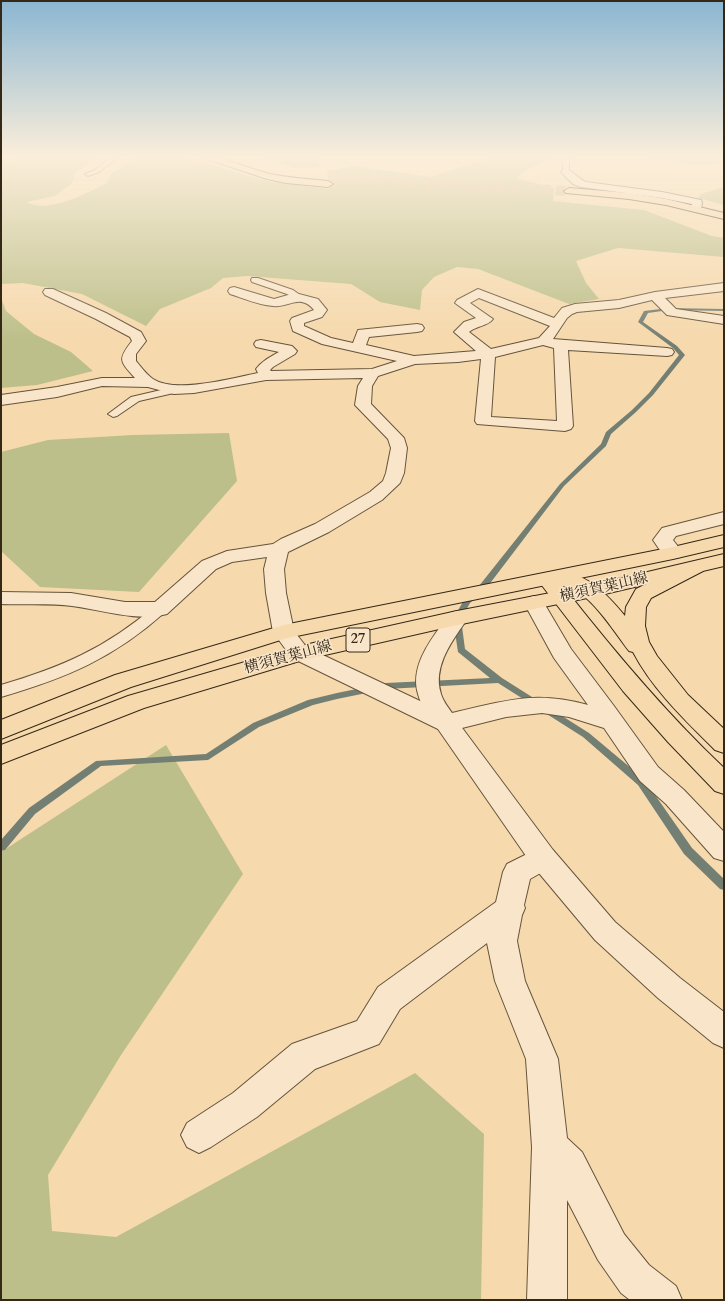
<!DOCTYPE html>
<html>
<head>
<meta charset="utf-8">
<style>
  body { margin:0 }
  #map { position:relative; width:725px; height:1301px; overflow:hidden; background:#f6d9ad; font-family:Cardo,serif }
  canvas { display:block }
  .frame { position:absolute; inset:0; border:2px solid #352817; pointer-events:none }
</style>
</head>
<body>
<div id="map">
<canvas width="725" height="1301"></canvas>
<div class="frame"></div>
</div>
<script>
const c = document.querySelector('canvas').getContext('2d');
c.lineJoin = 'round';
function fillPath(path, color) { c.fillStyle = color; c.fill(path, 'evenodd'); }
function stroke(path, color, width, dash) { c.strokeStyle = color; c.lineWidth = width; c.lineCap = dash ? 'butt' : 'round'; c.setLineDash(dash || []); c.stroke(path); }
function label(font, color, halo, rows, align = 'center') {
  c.font = font + ' Cardo,"Noto Serif JP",serif'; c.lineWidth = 3; c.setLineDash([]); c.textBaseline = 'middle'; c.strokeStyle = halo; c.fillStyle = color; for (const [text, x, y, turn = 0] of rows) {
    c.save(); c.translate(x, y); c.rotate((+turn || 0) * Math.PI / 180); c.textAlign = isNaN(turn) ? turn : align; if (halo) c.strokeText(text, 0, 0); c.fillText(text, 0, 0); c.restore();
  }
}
fillPath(new Path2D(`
  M 1,157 L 5,162 L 23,157 L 97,157 L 76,172 L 71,184 L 55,196 L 27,202 C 48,214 87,193 107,183 L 111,174 L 136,157 L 183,157 L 271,182 L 329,189 L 327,171 L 354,166 L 431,177 L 492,157 L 555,157 L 528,169 L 516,178 L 554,188 L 553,201 L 644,210 L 712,236 L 724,238 L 724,257 L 618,248 L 576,261 L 586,283 L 599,299 L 569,304 L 478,269 L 457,267 L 434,277 L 422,290 L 420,310 L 380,302 L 351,284 L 247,276 L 223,278 L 211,288 L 160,309 L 146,326 L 82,294 L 23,283 L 1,284 Z
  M 264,157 L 315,157 L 318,158 L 321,167 L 295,168 Z
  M 647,157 L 724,157 L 724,163 L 695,165 Z
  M 720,188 L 724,188 L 724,205 L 698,198 L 701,194 Z
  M 1,298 L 6,311 L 34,334 L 71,352 L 93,371 L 37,385 L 1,388 Z
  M 229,433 L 237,481 L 139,592 L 40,587 L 1,551 L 1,452 L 48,440 L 133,435 Z
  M 166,745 L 243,874 L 121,1055 L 48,1175 L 52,1231 L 116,1237 L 415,1073 L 484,1134 L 481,1300 L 1,1300 L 1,852 Z`), '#bcbf8a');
fillPath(new Path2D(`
  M 669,308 L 724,309 L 724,311 L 669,310 L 648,313 L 643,322 L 677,346 L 685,355 L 653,395 L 636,412 L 611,434 L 606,446 L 564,486 L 485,590 L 470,603 L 461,619 L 465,649 L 502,678 L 589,733 L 644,779 L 692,848 L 724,879 L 724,890 L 720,889 L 684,854 L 638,785 L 583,737 L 498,683 L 386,689 L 337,699 L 313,705 L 259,727 L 208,760 L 101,766 L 35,814 L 5,850 L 1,851 L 1,840 L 29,808 L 96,761 L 206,754 L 253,723 L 308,700 L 337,693 L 386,683 L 490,678 L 458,652 L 453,619 L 464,600 L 479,586 L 560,484 L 601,444 L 606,432 L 632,410 L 649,393 L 679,355 L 673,348 L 638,322 L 644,311 Z`), '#747f73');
stroke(new Path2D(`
  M 331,178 L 569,191`), '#cfb68f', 10, [10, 5]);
const service = new Path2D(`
  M 111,157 L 118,157 L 99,172 L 88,176 L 85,174 L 95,170 Z
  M 566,157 L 572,157 L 569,161 L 569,172 L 566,174 L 563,172 L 563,161 Z
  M 252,278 L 258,278 L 293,290 L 300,295 L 298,299 L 292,299 L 291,296 L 287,294 L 252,282 L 251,280 Z
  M 174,387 L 179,390 L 178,392 L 139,401 L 117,416 L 113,417 L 108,414 L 131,397 Z
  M 160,604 L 165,606 L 167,609 L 165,612 C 114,658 66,678 1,697 L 1,685 C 62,667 106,648 155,606 Z`);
const minor = new Path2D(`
  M 566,169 C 574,171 578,179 586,182 L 662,192 L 701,200 L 702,202 L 701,209 L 696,212 L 691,209 L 692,204 L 662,198 L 581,187 L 573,184 L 561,172 L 563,170 Z
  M 724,283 L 724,291 L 665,298 L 676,309 L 724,316 L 724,324 L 667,315 L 652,300 L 619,308 L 577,312 L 572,314 L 567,318 L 553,339 L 667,348 L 672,349 L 674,352 L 672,355 L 667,356 L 568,350 L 573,426 L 571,429 L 565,431 L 477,424 L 475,421 L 481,359 L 458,362 L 415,364 L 378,376 L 372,386 L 371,404 L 404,438 L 407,448 L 404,473 L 400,483 L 382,500 L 329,532 L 288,552 L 284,569 L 286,593 L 294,631 L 311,653 L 308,658 L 300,660 L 292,658 L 273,632 L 266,593 L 264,569 L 267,557 L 232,562 L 216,569 L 167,614 C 136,622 103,610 72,606 C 49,603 24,605 1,604 L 1,592 L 71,593 L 125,602 L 155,602 L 202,561 L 227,551 L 273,544 L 281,539 L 315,524 L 370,492 L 383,481 L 386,473 L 391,448 L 388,439 L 355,405 L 358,386 L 363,378 L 266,380 L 194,393 L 174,394 L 148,387 L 102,386 L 57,397 L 1,405 L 1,395 L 57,387 L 102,378 L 135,378 C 120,361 117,360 132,341 L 130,337 L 96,319 L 45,295 L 43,292 L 45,289 L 53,289 L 106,313 L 141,332 L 146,341 L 136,354 L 136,361 C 141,367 147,375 153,379 C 176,394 232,378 258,373 L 256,369 C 262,361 270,357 279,352 L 256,347 L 254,344 L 256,341 L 261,340 L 292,346 L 297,351 L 295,354 L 273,367 L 270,370 L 271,371 L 372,369 L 397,361 L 322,344 L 293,331 L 290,321 L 292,318 L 314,310 C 300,293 289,308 273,306 C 258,305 243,298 230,294 L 228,291 L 230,288 L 234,287 L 274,299 L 295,293 L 318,299 L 327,310 L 322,317 L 304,323 L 304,326 L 331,338 L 353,343 L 358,330 L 417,324 L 422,325 L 424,328 L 422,331 L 417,332 L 369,337 L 366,345 L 414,356 L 476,351 L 454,332 L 464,322 L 476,318 L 455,303 L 457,300 L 478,289 L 554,318 L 562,308 L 575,304 L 619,300 L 655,292 ZM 479,298 L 550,326 L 539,338 L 491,349 L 469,332 C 476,326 488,326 493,319 L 470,303 ZM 543,345 L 554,348 L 557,421 L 491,417 L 495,357 Z
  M 724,512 L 724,524 L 676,536 L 673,540 L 683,553 L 680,557 C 664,561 661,551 653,540 L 662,528 Z
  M 534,596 L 541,598 L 571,649 L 614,706 L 658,767 L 684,790 L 724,832 L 724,861 L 714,858 L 666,804 L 640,781 L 604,728 L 569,717 L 542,713 L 506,717 L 446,732 L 438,729 C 431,718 421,707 418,694 C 409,664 434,636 450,613 L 457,611 L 464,613 L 468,618 C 453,640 432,666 441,694 C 443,701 448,707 452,713 C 504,701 535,690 588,705 L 554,658 L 524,603 L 527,598 Z
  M 543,846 L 553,850 L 557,858 L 553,866 L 530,879 L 524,905 L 525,908 L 522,915 L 517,941 L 525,981 L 558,1059 L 567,1138 L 582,1152 L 624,1234 L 649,1265 L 676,1286 L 682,1300 L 630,1300 L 621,1293 L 598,1260 L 567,1200 L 567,1300 L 527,1300 L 532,1147 L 526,1059 L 495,981 L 487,943 L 400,1009 L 379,1044 L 315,1069 L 257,1117 L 211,1147 L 199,1153 L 187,1147 L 181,1135 L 187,1123 L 233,1093 L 292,1044 L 357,1021 L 378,987 L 496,902 L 503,872 L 507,864 Z`);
const tertiary = new Path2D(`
  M 300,646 L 308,648 L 454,717 L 553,850 L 615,922 L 680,978 L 724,1012 L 724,1048 L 713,1043 L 658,998 L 595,940 L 533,866 L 438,729 L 292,658 L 289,653 L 292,648 Z`);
const primary = new Path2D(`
  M 201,157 C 225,157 246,168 270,174 C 289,178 309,179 328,181 L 333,184 L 328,187 L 286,183 L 267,179 Z
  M 569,188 L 629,193 L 666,199 L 724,213 L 724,219 L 666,205 L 629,199 L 566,193 L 564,191 Z
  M 724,535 L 724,547 L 673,559 L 287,638 L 131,687 L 1,739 L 1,720 L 115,675 L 284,625 L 673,547 Z
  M 724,554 L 724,566 L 592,597 L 457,625 L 303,660 L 144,708 L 1,764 L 1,745 L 128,696 L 300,646 L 457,611 L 592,585 Z`);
const motorway = new Path2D(`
  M 696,561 L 703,563 L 706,567 L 703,571 L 651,598 L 646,607 L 645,626 L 649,642 L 657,656 L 688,695 L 724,729 L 724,753 L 715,750 C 685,720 653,690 633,652 L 629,651 C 614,632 588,588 563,586 C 613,650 665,712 724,768 L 724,794 L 715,791 L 668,742 L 623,691 L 537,579 L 540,575 C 579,565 602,588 625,616 L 626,607 L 636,589 L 689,563 Z`);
stroke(service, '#65543c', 2);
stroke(minor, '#65543c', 2);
stroke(tertiary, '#65543c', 2);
stroke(primary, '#352817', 2);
stroke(motorway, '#352817', 2);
fillPath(service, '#f9e6ca');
fillPath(minor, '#f9e6ca');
fillPath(tertiary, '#f9e6ca');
fillPath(primary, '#f6d9ad');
fillPath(motorway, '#f6d9ad');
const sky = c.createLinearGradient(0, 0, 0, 340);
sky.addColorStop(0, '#8ab6d2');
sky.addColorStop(0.46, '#fbeeda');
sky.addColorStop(1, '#fbeeda00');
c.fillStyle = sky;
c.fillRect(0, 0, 725, 340);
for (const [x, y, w] of [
  [358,640,24]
]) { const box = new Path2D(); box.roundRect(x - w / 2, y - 12, w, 24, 3); c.fillStyle = '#f9e6ca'; c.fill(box); stroke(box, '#352817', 1); }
label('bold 14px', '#352817', null, [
  ["27",358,640]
]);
label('15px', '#352817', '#f9e6ca', [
  ["横須賀葉山線",604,588,-13],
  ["横須賀葉山線",288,658,-15]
]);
</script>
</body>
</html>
